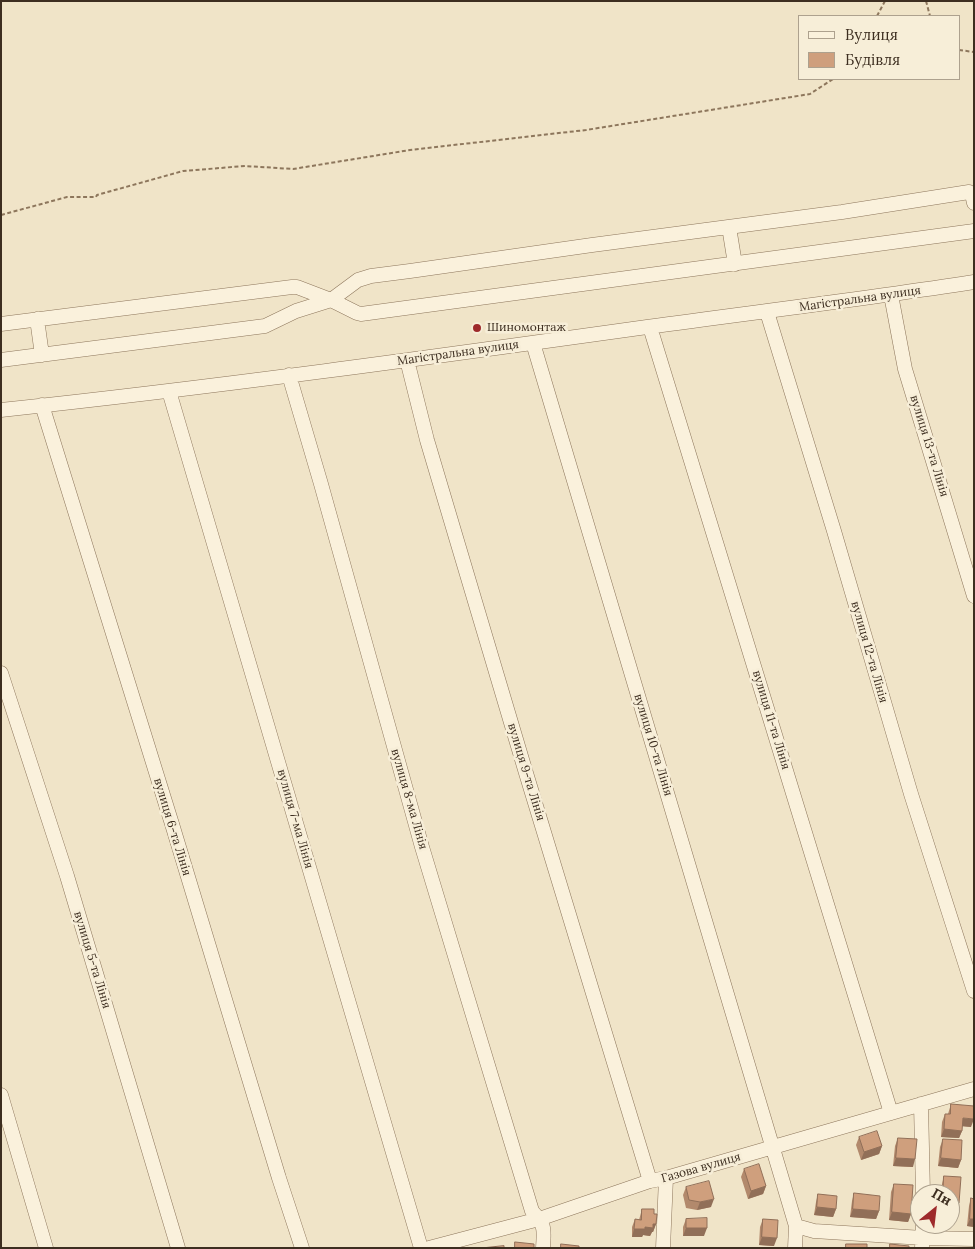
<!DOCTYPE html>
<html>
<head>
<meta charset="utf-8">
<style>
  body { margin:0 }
  #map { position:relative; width:975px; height:1249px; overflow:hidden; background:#f0e4c8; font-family:Lora,serif }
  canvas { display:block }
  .frame { position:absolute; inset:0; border:2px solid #3d2e20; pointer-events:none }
  .legend { position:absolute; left:798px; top:15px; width:162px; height:65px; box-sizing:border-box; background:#f7eed8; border:1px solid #ada18e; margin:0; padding:6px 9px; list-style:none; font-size:15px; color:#3d2e20 }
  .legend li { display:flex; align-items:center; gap:10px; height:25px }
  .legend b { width:25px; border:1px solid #ada18e }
  .north { position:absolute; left:910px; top:1184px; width:50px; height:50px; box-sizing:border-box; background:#f7eed8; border:1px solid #ada18e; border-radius:50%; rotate:29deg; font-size:14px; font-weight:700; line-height:20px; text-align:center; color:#3d2e20 }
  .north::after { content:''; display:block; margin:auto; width:18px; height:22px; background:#9e2a2b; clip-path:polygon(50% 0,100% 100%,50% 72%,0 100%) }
</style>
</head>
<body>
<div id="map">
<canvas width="975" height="1249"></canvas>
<div class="frame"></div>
<ul class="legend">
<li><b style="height:6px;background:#faf1dc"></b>Вулиця</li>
<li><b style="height:14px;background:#cf9f7d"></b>Будівля</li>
</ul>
<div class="north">Пн</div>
</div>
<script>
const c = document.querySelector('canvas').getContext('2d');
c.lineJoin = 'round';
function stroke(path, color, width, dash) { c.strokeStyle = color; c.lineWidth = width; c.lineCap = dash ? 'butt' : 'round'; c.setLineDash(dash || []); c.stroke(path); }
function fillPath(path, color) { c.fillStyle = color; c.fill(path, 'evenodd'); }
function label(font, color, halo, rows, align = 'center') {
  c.font = font + ' Lora,serif'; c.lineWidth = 5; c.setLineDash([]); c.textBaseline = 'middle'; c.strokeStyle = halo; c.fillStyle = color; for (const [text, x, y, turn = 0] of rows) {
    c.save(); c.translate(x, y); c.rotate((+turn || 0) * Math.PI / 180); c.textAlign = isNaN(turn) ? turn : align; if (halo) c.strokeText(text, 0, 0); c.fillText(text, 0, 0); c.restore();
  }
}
const minor = new Path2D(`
  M 729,227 L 735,264
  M 891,295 L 905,369 L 974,596
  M 767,312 L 834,531 L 911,794 L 974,991
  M 37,319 L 42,355
  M 1,324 L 292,287 L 297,287 L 331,300 L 357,313 L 361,314 L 974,231
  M 650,327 L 891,1113
  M 533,343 L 796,1226 L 795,1248
  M 1,360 L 265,326 L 296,311 L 331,300 L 358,280 L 371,276 L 410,271 L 592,245 L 842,212 L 969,192 L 972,194 L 974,203
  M 407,360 L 427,440 L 526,773 L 650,1181
  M 289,375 L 321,484 L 422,847 L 532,1211 C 546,1226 544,1229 543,1248
  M 169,391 L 421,1248
  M 42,405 L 172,824 L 279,1178 L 302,1248
  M 1,410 C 217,387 432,357 647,327 C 756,312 865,299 974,282
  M 1,673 L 67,876 L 178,1248
  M 1,1095 L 46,1248
  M 921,1104 L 923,1194
  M 796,1226 L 814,1231 L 923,1238 L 974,1239
  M 429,1248 L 539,1219 L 650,1181 L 666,1178 L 974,1089
  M 663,1248 L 666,1178
  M 922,1248 L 923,1224`);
stroke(minor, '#8d765c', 15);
stroke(new Path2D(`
  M 926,1 L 930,16
  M 877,16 L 885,1
  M 959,50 L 974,52
  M 1,215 L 67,197 L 96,197 L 97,195 L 183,171 L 245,166 L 293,169 L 410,150 L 586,130 L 810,94 L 833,79`), '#8d765c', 2, [4, 2.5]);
stroke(minor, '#faf1dc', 14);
fillPath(new Path2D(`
  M 951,1104 L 971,1127 L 962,1126 L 962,1131 L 959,1138 L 941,1137 L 942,1122 L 945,1114 L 948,1114 Z
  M 859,1137 L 882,1146 L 879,1154 L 861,1160 L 856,1145 Z
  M 898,1138 L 913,1167 L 893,1166 L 895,1146 Z
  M 943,1139 L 961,1160 L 958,1168 L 938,1166 L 940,1147 Z
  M 744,1169 L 766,1186 L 763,1194 L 748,1199 L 741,1177 Z
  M 944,1176 L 959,1203 L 956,1211 L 950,1194 L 941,1194 L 942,1184 Z
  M 894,1184 L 911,1214 L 908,1222 L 889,1220 L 891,1192 Z
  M 686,1187 L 711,1207 L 697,1210 L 686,1208 L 683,1195 Z
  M 854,1193 L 879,1211 L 876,1219 L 850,1217 L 852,1201 Z
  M 818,1194 L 836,1209 L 833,1217 L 814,1215 L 816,1202 Z
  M 971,1198 L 974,1199 L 974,1227 L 967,1226 L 969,1206 Z
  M 642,1209 L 654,1214 L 656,1224 L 653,1232 L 652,1232 L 650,1236 L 643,1235 L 642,1237 L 632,1237 L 632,1227 L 635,1219 L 639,1220 Z
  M 686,1219 L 704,1236 L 683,1236 L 683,1227 Z
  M 763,1219 L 774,1246 L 759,1245 L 760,1227 Z`), '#b2896c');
fillPath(new Path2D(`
  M 963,1118 L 974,1119 L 971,1127 L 960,1126 Z
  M 944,1129 L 962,1131 L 959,1138 L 941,1137 Z
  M 882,1146 L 879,1154 L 861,1160 L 864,1152 Z
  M 896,1158 L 915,1159 L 913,1167 L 893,1166 Z
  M 941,1158 L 961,1160 L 958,1168 L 938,1166 Z
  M 766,1186 L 763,1194 L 748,1199 L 751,1191 Z
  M 714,1199 L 711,1207 L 697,1210 L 700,1202 Z
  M 950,1202 L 959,1203 L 956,1211 L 950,1210 Z
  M 817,1207 L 836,1209 L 833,1217 L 814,1215 Z
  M 853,1209 L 879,1211 L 876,1219 L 850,1217 Z
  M 892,1212 L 911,1214 L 908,1222 L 889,1220 Z
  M 970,1219 L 974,1219 L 974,1227 L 967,1226 Z
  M 653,1224 L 656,1224 L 653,1232 L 652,1232 L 650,1236 L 643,1235 L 642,1237 L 632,1237 L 634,1229 L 645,1227 Z
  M 686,1228 L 707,1228 L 704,1236 L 683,1236 Z
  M 762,1237 L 777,1238 L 774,1246 L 759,1245 Z`), '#916f58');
const building = new Path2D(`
  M 951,1104 L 974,1106 L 974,1119 L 963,1118 L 962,1131 L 944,1129 L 945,1114 L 950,1114 Z
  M 877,1131 L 882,1146 L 864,1152 L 859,1137 Z
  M 898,1138 L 917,1139 L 915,1159 L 896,1158 Z
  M 943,1139 L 962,1140 L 961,1160 L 941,1158 Z
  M 759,1164 L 766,1186 L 751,1191 L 744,1169 Z
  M 944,1176 L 961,1177 L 959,1203 L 950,1202 L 950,1194 L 943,1194 Z
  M 709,1181 L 714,1199 L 700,1202 L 689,1200 L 686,1187 Z
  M 894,1184 L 913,1185 L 911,1214 L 892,1212 Z
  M 854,1193 L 880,1196 L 879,1211 L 853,1209 Z
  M 818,1194 L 837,1196 L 836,1209 L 817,1207 Z
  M 971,1198 L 974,1199 L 974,1219 L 970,1219 Z
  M 642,1209 L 654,1209 L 654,1214 L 657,1214 L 656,1224 L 653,1224 L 653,1228 L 645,1227 L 645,1229 L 634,1229 L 635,1219 L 641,1220 Z
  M 707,1218 L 707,1228 L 686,1228 L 686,1219 Z
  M 763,1219 L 778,1220 L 777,1238 L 762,1237 Z
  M 515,1242 L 534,1244 L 534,1248 L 515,1248 Z
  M 561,1244 L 579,1246 L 579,1248 L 561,1248 Z
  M 846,1244 L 867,1244 L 867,1248 L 846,1248 Z
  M 890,1244 L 909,1246 L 909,1248 L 890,1248 Z
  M 504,1246 L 504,1248 L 482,1248 Z`);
fillPath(building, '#cf9f7d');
stroke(building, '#916f58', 1);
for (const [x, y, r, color] of [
  [477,328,5,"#9e2a2b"]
]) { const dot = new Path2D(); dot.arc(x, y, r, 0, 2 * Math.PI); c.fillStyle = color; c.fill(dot); stroke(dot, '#f7eed8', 2); }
label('12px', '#3d2e20', '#f7eed8', [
  ["Магістральна вулиця",860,299,-8],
  ["Магістральна вулиця",458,353,-8],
  ["вулиця 13-та Лінія",929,446,73],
  ["вулиця 12-та Лінія",869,652,74],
  ["вулиця 11-та Лінія",771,720,73],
  ["вулиця 10-та Лінія",653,745,73],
  ["вулиця 9-та Лінія",526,772,73],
  ["вулиця 8-ма Лінія",409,799,74],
  ["вулиця 7-ма Лінія",295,819,74],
  ["вулиця 6-та Лінія",172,827,73],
  ["вулиця 5-та Лінія",92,960,73],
  ["Газова вулиця",701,1168,-16]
]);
label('12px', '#3d2e20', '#f7eed8', [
  ["Шиномонтаж",487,328]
], 'left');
</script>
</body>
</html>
